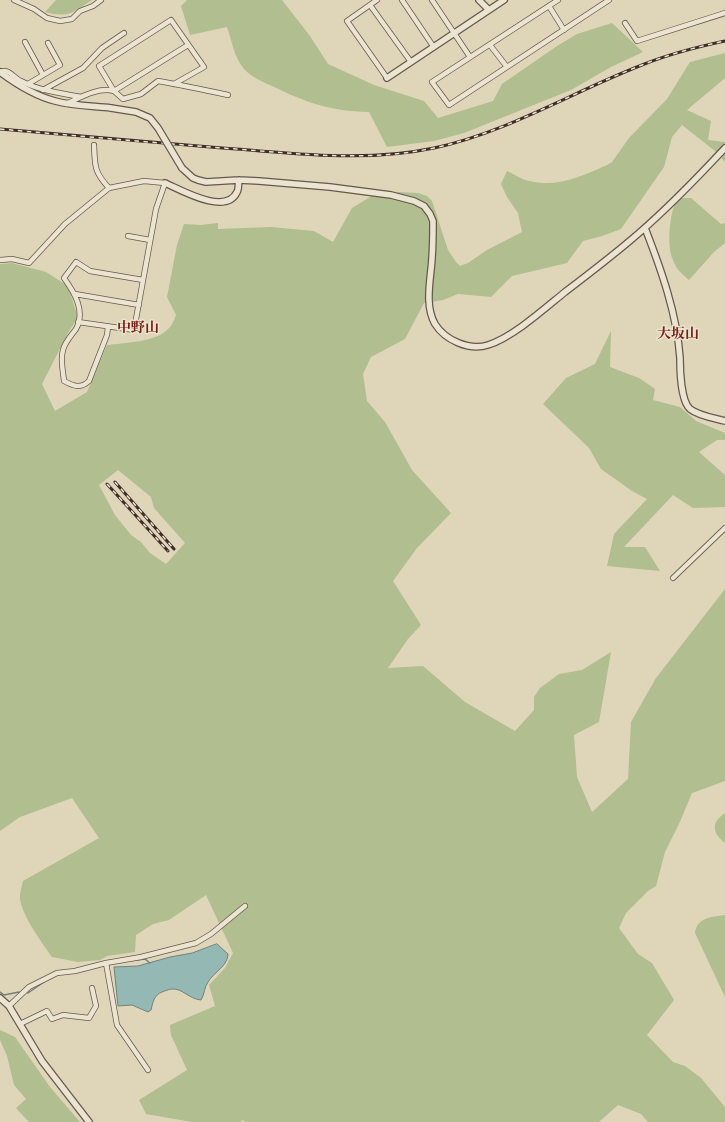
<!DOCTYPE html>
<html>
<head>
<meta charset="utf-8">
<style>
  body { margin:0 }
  canvas { display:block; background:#dfd5b8 }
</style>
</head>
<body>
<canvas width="725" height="1122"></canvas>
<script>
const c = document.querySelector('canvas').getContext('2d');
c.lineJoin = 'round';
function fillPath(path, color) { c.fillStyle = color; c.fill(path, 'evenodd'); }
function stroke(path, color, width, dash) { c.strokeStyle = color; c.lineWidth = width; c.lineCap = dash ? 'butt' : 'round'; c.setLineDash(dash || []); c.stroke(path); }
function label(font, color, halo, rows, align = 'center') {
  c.font = font + ' "IM FELL English","Noto Serif JP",serif'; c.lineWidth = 3; c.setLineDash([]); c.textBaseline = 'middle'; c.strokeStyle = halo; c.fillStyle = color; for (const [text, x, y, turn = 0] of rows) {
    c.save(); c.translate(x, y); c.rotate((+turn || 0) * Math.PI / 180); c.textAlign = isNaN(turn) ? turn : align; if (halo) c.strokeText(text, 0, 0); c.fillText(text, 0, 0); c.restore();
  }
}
fillPath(new Path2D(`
  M 56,0 L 92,0 C 72,13 69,18 45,12 Z
  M 187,0 L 282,0 L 310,36 L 328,64 L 374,85 L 424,101 L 438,118 L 493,101 L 502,84 L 557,46 L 577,34 L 612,23 L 643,52 L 611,67 L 571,90 L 464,133 L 434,141 L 387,147 L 369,112 C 330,111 307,103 272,86 C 263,82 251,77 244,69 C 234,57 232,41 227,27 L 190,35 L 181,6 Z
  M 725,53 L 725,78 L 687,110 L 711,121 L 708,140 L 725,142 L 725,162 L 715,151 L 682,125 L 672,137 L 664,167 L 621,229 L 602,236 L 583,241 L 567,263 L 512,276 L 491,297 L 458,294 L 443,300 L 424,303 L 405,339 L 371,357 L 363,374 L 367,401 L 385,422 L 412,470 L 451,513 L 417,548 L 393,581 L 421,625 L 408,639 L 388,668 L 423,666 L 465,702 L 515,731 L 534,710 L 534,697 L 540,688 L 559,674 L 582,670 L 611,652 L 599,722 L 574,735 L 577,777 L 592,812 L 628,779 L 631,722 L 656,678 L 725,589 L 725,781 L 692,793 L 679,824 L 665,852 L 656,886 L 648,891 L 626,913 L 619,928 L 638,954 L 652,963 L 674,1000 L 647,1035 L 673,1062 L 685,1066 L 701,1078 L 725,1107 L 725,1122 L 648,1122 L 641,1114 L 618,1105 L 599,1122 L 246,1122 L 242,1120 L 241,1122 L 192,1122 L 146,1114 L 139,1100 L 187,1070 L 171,1035 L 170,1025 L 215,1006 L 209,985 L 225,968 L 233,953 L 206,895 L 169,920 L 153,924 L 136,935 L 135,952 L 107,956 L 100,960 L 78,962 L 52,957 C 43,944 19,912 20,896 C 20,891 22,886 23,881 L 99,838 L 72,798 L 20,817 L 0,831 L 0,264 L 12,263 L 46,272 L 68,286 L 78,318 L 69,331 L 42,384 L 55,411 L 87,392 L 107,345 C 123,343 157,342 168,329 C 172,326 174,320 176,315 L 167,297 L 177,245 L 184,224 L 201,225 L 218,223 L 218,229 L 271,227 L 314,231 L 333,242 L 352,208 L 380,191 L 418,193 L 427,196 L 432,201 L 448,250 L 456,262 L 460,266 L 468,263 L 487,250 L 522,232 L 518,213 L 507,197 L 501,184 L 507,171 C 514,174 522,180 530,181 C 556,188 583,176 607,165 L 612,162 L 629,138 L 667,99 L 690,62 ZM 118,470 L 151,497 L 154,508 L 185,543 L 166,564 L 150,553 L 141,542 L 131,535 L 115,515 L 99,485 Z
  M 677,198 L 691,198 L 721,224 L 725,223 L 725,243 L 714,252 L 689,280 C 682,274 676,269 673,260 C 666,245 670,212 677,198 Z
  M 611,331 L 610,367 L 639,378 L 655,389 L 653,400 L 680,407 L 696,421 L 725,433 L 725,440 L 717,440 L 699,452 L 725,475 L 725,507 L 693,508 L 673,495 L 624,547 L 645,547 L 660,571 L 607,566 L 614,534 L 647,499 L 632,491 L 601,469 L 589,448 L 543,404 L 566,378 L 595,364 Z
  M 725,813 L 725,843 C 713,833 710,823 725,813 Z
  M 725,915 L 725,997 L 695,933 C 697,917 712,917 725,915 Z
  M 0,1030 L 15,1037 L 50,1087 L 80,1122 L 29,1122 L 16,1108 L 26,1099 L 14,1085 L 7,1056 L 0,1040 Z`), '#b0be90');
const water = new Path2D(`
  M 217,944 L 228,954 C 228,966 214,972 208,982 C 204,987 205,994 201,1000 C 189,999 182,988 172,989 C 169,989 165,991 162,992 C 154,995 153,1002 151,1010 L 148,1012 L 132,1005 L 118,1006 L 114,967 L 138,966 L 170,957 L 192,953 Z`);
fillPath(water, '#94b8b4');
stroke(water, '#72817c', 1);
stroke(new Path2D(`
  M 136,960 L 145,959 L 150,963
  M 0,992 L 4,995 L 19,992
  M 28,993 L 44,982`), '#72817c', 1.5);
const minor = new Path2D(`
  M 14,0 L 34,9 L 47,18 L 60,21 L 72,19 L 80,11 L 93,6 L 101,0
  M 377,0 L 347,21 L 387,78
  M 402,0 L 433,46
  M 432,0 L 470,57
  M 558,0 L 432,82 L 449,105 L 609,0
  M 370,5 L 411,62
  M 549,6 L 564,30
  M 625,23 L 637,41 L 725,13
  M 25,42 L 43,75
  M 490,45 L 507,67
  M 0,72 C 10,68 13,78 21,81 C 40,91 61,93 81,97
  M 28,84 L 60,65 L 48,43
  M 174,84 L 204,67 L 171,20 L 99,66 L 114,91 L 123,99 L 141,94 L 158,81 C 181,85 205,90 228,95
  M 43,90 L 83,68 L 102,48 L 124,33
  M 66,104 C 81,97 98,87 114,91 L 188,45
  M 94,145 C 95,166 94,172 109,188
  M 128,236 L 150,240
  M 0,260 L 12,259 L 29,263 L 65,224 L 109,188 L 144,181 L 165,183 L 156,209 L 134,330 L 78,322
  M 75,294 L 139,305
  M 108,327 L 107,335 L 89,381 C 81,389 73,386 64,381 C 63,371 60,360 63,350 C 65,342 71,336 76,329 C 86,311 74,292 64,278 L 76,262 L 90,271 L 143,280
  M 673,578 L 725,528
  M 106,963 L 117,1025 L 148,1070
  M 9,1006 L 29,987 L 57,973 L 75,971 L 106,963 L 141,957 L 196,943 L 211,934 L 245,906
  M 20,1024 L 47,1011 L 52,1019 L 63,1015 L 89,1018 L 96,1006 L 92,988`);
const tertiary = new Path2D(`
  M 479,0 L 489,10
  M 0,72 C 16,84 36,96 55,101 C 74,106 93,106 111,108
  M 387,78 L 504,0
  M 182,168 L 193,178 L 198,180 L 206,182 L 239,180 L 259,181 L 330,187 L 391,195 L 414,201 L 424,206 L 430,214 L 433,221 C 433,234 433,246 432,258 C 431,278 424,305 435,324 C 445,340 469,351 488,345 C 513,337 544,309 565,292 C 590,273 615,254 639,233 C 669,207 698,177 725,148
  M 165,183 C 181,190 226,216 237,192 C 239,189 238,184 239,180
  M 645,228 C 661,269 677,314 680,358 C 680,370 681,401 690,409 C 699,416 714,418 725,421
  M 0,998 L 9,1006 L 42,1061 L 89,1122`);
stroke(minor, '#66584c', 6);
stroke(tertiary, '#66584c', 8);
stroke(minor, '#eae4d1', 4.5);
stroke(tertiary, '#eae4d1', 5.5);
const rail = new Path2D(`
  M 0,129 C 78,136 157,143 236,149 C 302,154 368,162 434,148 C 508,132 572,92 642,65 C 669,54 697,47 725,41
  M 115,482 L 174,549
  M 107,484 L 168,551`);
stroke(rail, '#3e2e28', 3);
stroke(rail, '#eae4d1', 1.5, [4.5]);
const tertiaryBridge = new Path2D(`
  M 111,108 L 136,112 L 150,118 L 158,128 L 182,168`);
stroke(tertiaryBridge, '#66584c', 8, []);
stroke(tertiaryBridge, '#eae4d1', 5.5);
label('bold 14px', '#7a1f14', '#eae4d1', [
  ["中野山",138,329],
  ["大坂山",678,335]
]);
</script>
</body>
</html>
